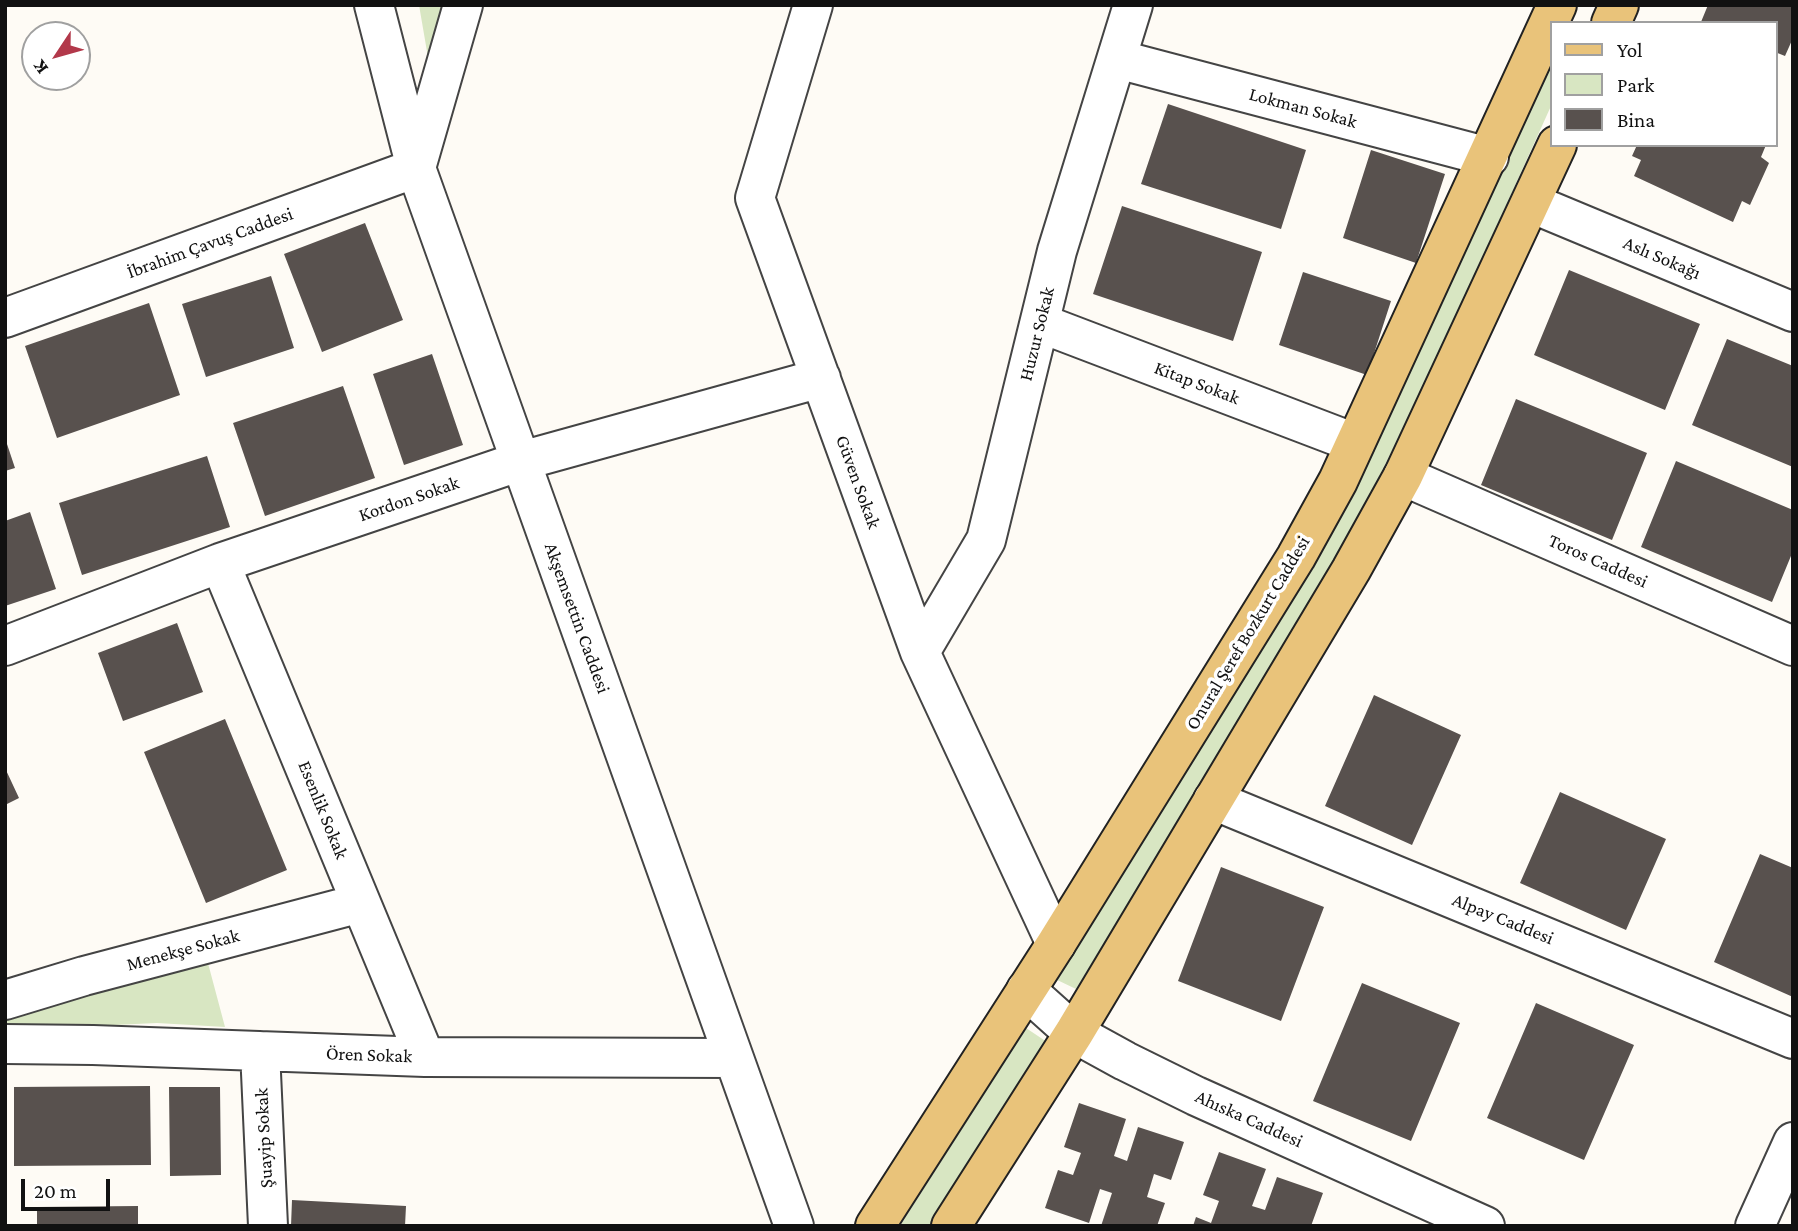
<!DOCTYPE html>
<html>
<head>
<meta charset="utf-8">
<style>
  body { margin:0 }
  #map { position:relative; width:1798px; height:1231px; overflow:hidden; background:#fefbf5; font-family:"Crimson Pro",serif }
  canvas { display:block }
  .frame { position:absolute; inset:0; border:7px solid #111; pointer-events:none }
  .legend { position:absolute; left:1550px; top:21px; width:228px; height:126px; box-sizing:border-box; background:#fff; border:2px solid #a0a0a0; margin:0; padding:9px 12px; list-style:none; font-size:21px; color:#111 }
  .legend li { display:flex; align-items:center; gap:14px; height:35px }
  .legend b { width:35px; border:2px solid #a0a0a0 }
  .north { position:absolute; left:21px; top:21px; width:70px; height:70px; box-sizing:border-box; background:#fff; border:2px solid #a0a0a0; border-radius:50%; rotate:234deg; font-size:19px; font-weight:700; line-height:28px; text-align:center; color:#111 }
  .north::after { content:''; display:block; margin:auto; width:24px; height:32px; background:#b2384a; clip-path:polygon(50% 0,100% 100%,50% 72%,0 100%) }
  .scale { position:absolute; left:21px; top:1179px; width:89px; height:32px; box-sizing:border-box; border:4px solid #111; border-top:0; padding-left:9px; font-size:21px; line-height:24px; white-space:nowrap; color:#111; -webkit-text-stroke:5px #fff; paint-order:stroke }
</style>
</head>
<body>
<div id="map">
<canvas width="1798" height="1231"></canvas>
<div class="frame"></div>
<ul class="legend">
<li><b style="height:9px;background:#e9c37a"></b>Yol</li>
<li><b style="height:19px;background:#d8e6c2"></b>Park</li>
<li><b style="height:19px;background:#58514e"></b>Bina</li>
</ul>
<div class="north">K</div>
<div class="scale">20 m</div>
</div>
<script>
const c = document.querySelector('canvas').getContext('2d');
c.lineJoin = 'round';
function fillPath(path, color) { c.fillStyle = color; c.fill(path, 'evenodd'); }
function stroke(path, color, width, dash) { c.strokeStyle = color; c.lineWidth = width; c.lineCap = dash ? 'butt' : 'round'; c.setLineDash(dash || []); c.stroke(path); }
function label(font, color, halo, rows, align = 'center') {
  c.font = font + ' "Crimson Pro",serif'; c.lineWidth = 7; c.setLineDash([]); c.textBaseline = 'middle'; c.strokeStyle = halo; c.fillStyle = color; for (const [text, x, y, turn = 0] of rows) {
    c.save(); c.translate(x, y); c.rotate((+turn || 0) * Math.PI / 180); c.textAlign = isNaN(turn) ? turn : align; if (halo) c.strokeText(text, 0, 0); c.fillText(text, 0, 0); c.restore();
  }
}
fillPath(new Path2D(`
  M 419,5 L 447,5 L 430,69 Z
  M 1551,54 L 1551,106 L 1442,347 L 1386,463 L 1343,547 L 1272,669 L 1076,989 L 1053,978 Z
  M 205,952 L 225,1027 L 157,1023 L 5,1030 L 5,1011 Z
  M 1026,1028 L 1047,1042 L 929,1226 L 900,1226 Z`), '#d8e6c2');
fillPath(new Path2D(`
  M 1708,5 L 1793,5 L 1793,38 L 1785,56 L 1775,52 L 1775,23 L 1703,23 L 1701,22 Z
  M 1168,104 L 1306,150 L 1281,229 L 1141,184 Z
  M 1637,145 L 1766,145 L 1761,157 L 1769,163 L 1750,205 L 1742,201 L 1733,222 L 1634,176 L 1641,160 L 1632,156 Z
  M 1371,150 L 1445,174 L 1416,263 L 1343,238 Z
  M 1122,206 L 1262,252 L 1233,341 L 1093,294 Z
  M 365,223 L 403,320 L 322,352 L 284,254 Z
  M 1569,270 L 1700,324 L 1665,410 L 1534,355 Z
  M 1303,272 L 1391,301 L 1367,375 L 1279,345 Z
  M 271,276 L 294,348 L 206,377 L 182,304 Z
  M 149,303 L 180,395 L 57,438 L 25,346 Z
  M 1727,339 L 1793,366 L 1793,467 L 1692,425 Z
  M 432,354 L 463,445 L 404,465 L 373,374 Z
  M 343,386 L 375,478 L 265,516 L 233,423 Z
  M 1516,399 L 1647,453 L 1612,540 L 1481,485 Z
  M 5,438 L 15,468 L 5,471 Z
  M 207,456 L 230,527 L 82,575 L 59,503 Z
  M 1676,461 L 1793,510 L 1793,551 L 1772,602 L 1641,547 Z
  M 30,512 L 56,589 L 5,606 L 5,521 Z
  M 177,623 L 203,692 L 123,721 L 98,653 Z
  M 1374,695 L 1461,735 L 1412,845 L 1325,806 Z
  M 225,719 L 287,870 L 206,903 L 144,752 Z
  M 5,768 L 19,798 L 5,805 Z
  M 1560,792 L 1666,839 L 1626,930 L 1520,883 Z
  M 1760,854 L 1793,868 L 1793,997 L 1714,962 Z
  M 1221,867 L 1324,907 L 1281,1021 L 1178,981 Z
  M 1362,983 L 1460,1023 L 1411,1141 L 1313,1101 Z
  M 1536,1003 L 1634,1045 L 1584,1160 L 1487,1118 Z
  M 150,1086 L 151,1165 L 14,1166 L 14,1087 Z
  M 169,1087 L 220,1087 L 221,1175 L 170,1176 Z
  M 1079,1103 L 1126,1119 L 1114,1156 L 1127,1161 L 1138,1127 L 1184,1142 L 1171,1180 L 1154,1174 L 1147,1197 L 1165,1203 L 1157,1226 L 1101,1226 L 1112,1193 L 1100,1189 L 1089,1223 L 1045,1208 L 1058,1170 L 1073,1175 L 1081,1153 L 1064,1147 Z
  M 1219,1152 L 1266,1169 L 1252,1206 L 1265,1210 L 1277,1177 L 1323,1193 L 1311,1226 L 1193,1226 L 1196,1217 L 1211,1223 L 1219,1201 L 1203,1195 Z
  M 292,1200 L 406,1206 L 405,1226 L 291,1226 Z
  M 138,1206 L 138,1226 L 37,1226 L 37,1207 Z`), '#58514e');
const minor = new Path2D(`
  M 374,5 L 416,168 L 794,1226
  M 813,5 L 755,198 L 920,652 L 1056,944
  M 1117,59 L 1489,157
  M 1531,203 L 1793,312
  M 5,318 L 416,168 L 463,5
  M 1040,323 L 1355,443
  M 1403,476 L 1793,646
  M 220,563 L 425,1057
  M 5,646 L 220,563 L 521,461 L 821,378
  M 920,652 L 986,540 L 1057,251 L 1133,5
  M 1213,800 L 1793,1039
  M 1026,990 L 1074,1033 L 1125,1061 L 1196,1096 L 1485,1226
  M 5,1000 L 84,976 L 361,903
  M 5,1044 L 93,1045 L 425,1057 L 734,1058
  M 260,1051 L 268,1226
  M 1755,1226 L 1793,1142`);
const major = new Path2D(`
  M 1611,23 L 1619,5
  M 875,1226 L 1056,944 L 1296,557 L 1338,481 L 1557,5
  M 951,1226 L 1074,1033 L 1351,570 L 1403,476 L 1557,145`);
stroke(minor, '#444', 42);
stroke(major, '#222', 42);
stroke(minor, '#fff', 38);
stroke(major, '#e9c37a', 38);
label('19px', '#111', '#fff', [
  ["Lokman Sokak",1303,108,15],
  ["İbrahim Çavuş Caddesi",210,243,-20],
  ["Aslı Sokağı",1662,258,23],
  ["Huzur Sokak",1037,334,-76],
  ["Kitap Sokak",1197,383,21],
  ["Güven Sokak",858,482,70],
  ["Kordon Sokak",409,499,-19],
  ["Toros Caddesi",1598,561,24],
  ["Akşemsettin Caddesi",577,618,70],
  ["Onural Şeref Bozkurt Caddesi",1248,633,-59],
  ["Esenlik Sokak",323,810,68],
  ["Alpay Caddesi",1503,919,22],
  ["Menekşe Sokak",183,950,-15],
  ["Ören Sokak",369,1055,2],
  ["Ahıska Caddesi",1249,1119,24],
  ["Şuayip Sokak",264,1138,-93]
]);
</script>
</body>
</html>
